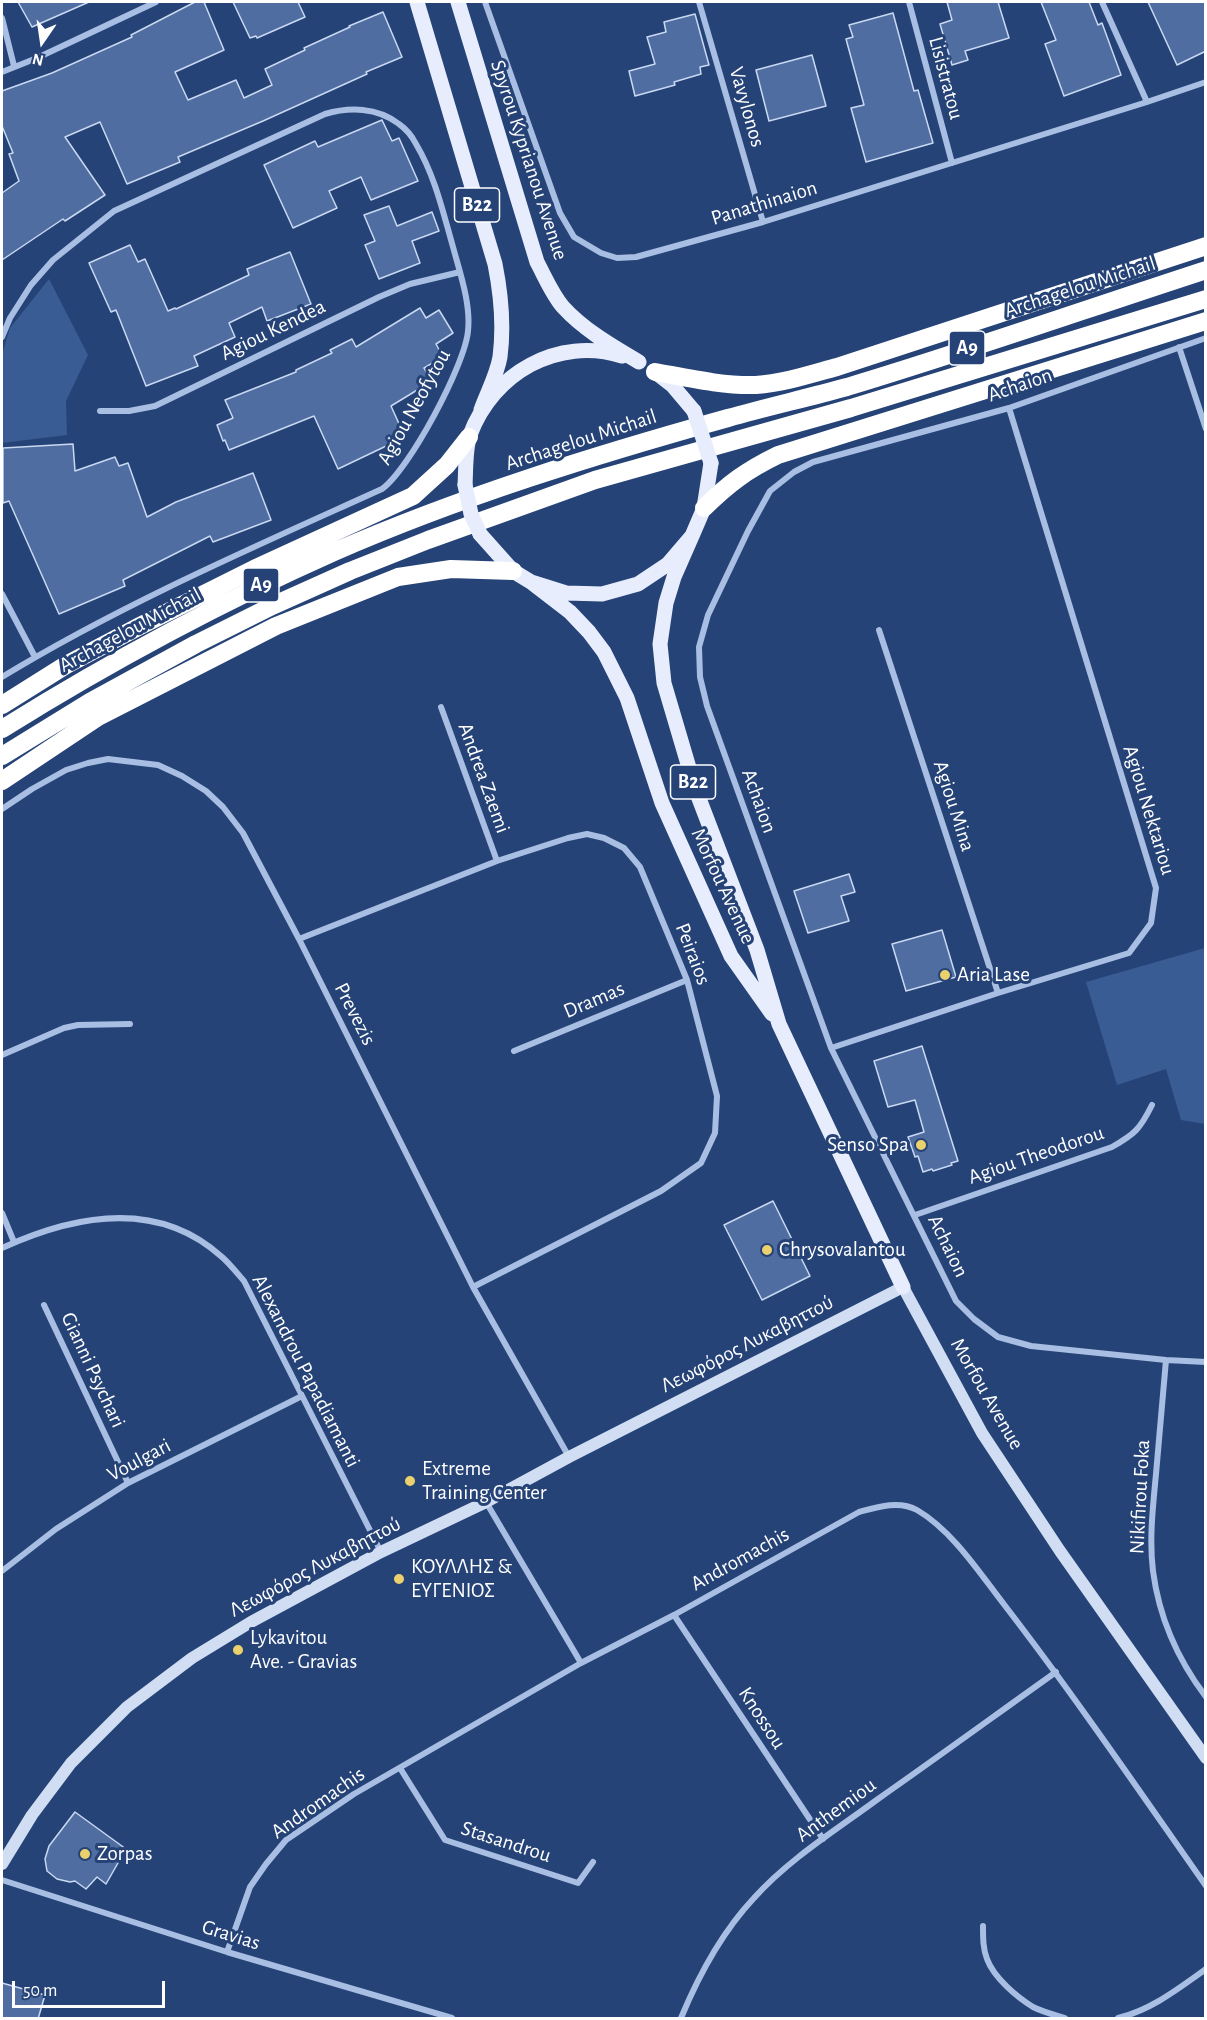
<!DOCTYPE html>
<html>
<head>
<meta charset="utf-8">
<style>
  body { margin:0 }
  #map { position:relative; width:1207px; height:2020px; overflow:hidden; background:#264377; font-family:"Alegreya Sans",sans-serif }
  canvas { display:block }
  .frame { position:absolute; inset:0; border:3px solid #fff; pointer-events:none }
  .north { position:absolute; left:12px; top:12px; width:60px; height:60px; -webkit-text-stroke:4px #264377; paint-order:stroke; rotate:193deg; font-size:16px; font-weight:700; line-height:24px; text-align:center; color:#fff }
  .north::after { content:''; display:block; margin:auto; width:21px; height:27px; background:#fff; clip-path:polygon(50% 0,100% 100%,50% 72%,0 100%) }
  .scale { position:absolute; left:12px; top:1981px; width:153px; height:27px; box-sizing:border-box; border:3px solid #fff; border-top:0; padding-left:8px; font-size:18px; line-height:21px; white-space:nowrap; color:#fff; -webkit-text-stroke:4px #264377; paint-order:stroke }
</style>
</head>
<body>
<div id="map">
<canvas width="1207" height="2020"></canvas>
<div class="frame"></div>
<div class="north">N</div>
<div class="scale">50 m</div>
</div>
<script>
const c = document.querySelector('canvas').getContext('2d');
c.lineJoin = 'round';
function fillPath(path, color) { c.fillStyle = color; c.fill(path, 'evenodd'); }
function stroke(path, color, width, dash) { c.strokeStyle = color; c.lineWidth = width; c.lineCap = dash ? 'butt' : 'round'; c.setLineDash(dash || []); c.stroke(path); }
function label(font, color, halo, rows, align = 'center') {
  c.font = font + ' "Alegreya Sans",sans-serif'; c.lineWidth = 6; c.setLineDash([]); c.textBaseline = 'middle'; c.strokeStyle = halo; c.fillStyle = color; for (const [text, x, y, turn = 0] of rows) {
    c.save(); c.translate(x, y); c.rotate((+turn || 0) * Math.PI / 180); c.textAlign = isNaN(turn) ? turn : align; if (halo) c.strokeText(text, 0, 0); c.fillText(text, 0, 0); c.restore();
  }
}
fillPath(new Path2D(`
  M 49,279 L 88,355 L 66,401 L 67,435 L 2,443 L 2,354 L 10,328 Z
  M 1205,948 L 1206,948 L 1205,1124 L 1181,1120 L 1166,1069 L 1117,1085 L 1086,982 Z`), '#3a5c94');
const building = new Path2D(`
  M 18,2 L 89,2 L 32,27 Z
  M 195,2 L 204,2 L 224,50 L 175,72 L 188,100 L 236,80 L 244,98 L 272,85 L 265,69 L 305,50 L 304,48 L 350,27 L 349,26 L 383,12 L 402,57 L 366,72 L 367,74 L 263,121 L 178,157 L 180,162 L 127,184 L 100,122 L 65,137 L 105,195 L 65,221 L 63,219 L 2,260 L 2,193 L 19,181 L 9,154 L 13,153 L 2,126 L 2,91 L 52,73 L 132,37 L 131,35 Z
  M 233,2 L 298,2 L 305,17 L 257,38 L 256,36 L 250,38 Z
  M 947,2 L 998,2 L 1009,38 L 965,51 L 968,60 L 952,65 L 940,24 L 952,20 Z
  M 1041,2 L 1089,2 L 1098,25 L 1102,23 L 1121,75 L 1064,96 L 1045,44 L 1056,40 Z
  M 1148,2 L 1206,2 L 1206,51 L 1177,65 Z
  M 893,13 L 914,91 L 918,90 L 933,143 L 866,162 L 851,108 L 864,105 L 846,39 L 853,37 L 849,25 Z
  M 695,14 L 709,65 L 700,67 L 701,74 L 674,82 L 675,85 L 635,96 L 629,71 L 655,64 L 647,37 L 666,32 L 664,22 Z
  M 812,55 L 826,106 L 769,121 L 756,70 Z
  M 382,120 L 392,141 L 399,138 L 418,181 L 371,200 L 361,177 L 329,191 L 337,208 L 293,228 L 264,165 L 315,141 L 318,147 Z
  M 389,206 L 397,226 L 432,212 L 439,231 L 412,241 L 420,263 L 379,279 L 365,245 L 375,241 L 364,215 Z
  M 130,245 L 138,262 L 145,259 L 168,311 L 175,308 L 176,309 L 249,275 L 247,269 L 290,252 L 311,304 L 267,321 L 262,307 L 229,323 L 235,337 L 194,356 L 198,366 L 146,386 L 116,310 L 111,312 L 89,263 Z
  M 420,308 L 426,318 L 439,310 L 453,333 L 436,344 L 443,357 L 424,368 L 432,381 L 391,406 L 405,437 L 338,469 L 314,416 L 229,450 L 225,440 L 223,441 L 217,425 L 233,418 L 225,400 L 296,372 L 296,370 L 332,353 L 330,350 L 352,339 L 356,347 Z
  M 73,444 L 75,471 L 115,457 L 119,466 L 128,463 L 147,517 L 176,502 L 253,473 L 271,520 L 213,542 L 210,536 L 123,580 L 125,586 L 59,614 L 9,501 L 3,503 L 3,448 Z
  M 849,874 L 855,892 L 841,896 L 849,921 L 808,933 L 794,891 Z
  M 942,930 L 956,977 L 906,991 L 892,944 Z
  M 922,1046 L 958,1161 L 951,1163 L 952,1165 L 933,1171 L 932,1169 L 923,1172 L 918,1156 L 915,1157 L 908,1137 L 924,1132 L 915,1100 L 888,1107 L 874,1061 Z
  M 773,1201 L 810,1276 L 762,1300 L 724,1225 Z
  M 75,1812 L 126,1849 L 106,1884 L 97,1877 L 86,1889 L 75,1881 L 70,1882 L 57,1879 L 47,1871 L 45,1859 L 49,1846 Z
  M 2,1983 L 45,1995 L 38,2019 L 2,2019 Z`);
fillPath(building, '#4f6da1');
stroke(building, '#cad9f2', 1.5);
stroke(new Path2D(`
  M 485,2 L 560,213 L 574,237 L 601,253 L 617,258 L 636,257 L 763,222 L 1147,102 L 1206,82
  M 699,2 L 763,222
  M 909,2 L 952,163
  M 1102,2 L 1147,102
  M 2,18 L 14,66
  M 2,72 L 37,58 L 156,2
  M 2,337 L 10,318 L 31,285 L 53,260 L 114,211 L 325,114 C 349,107 377,107 399,124 C 406,129 412,136 416,144 C 435,176 443,212 453,247 C 460,273 471,304 468,331 C 465,365 409,470 382,489 C 254,547 122,604 2,677
  M 1206,338 L 1009,408 L 813,462 L 794,472 L 770,491 L 748,531 L 708,615 L 699,647 L 700,677 L 707,706 L 831,1048 L 956,1301 L 974,1319 L 998,1337 L 1031,1346 L 1166,1360 L 1206,1362
  M 1179,347 L 1206,429
  M 100,411 L 129,411 L 155,406 L 379,297 L 410,284 L 460,272
  M 2,594 L 35,657
  M 879,630 L 998,993
  M 441,707 L 497,861
  M 2,809 L 32,789 L 66,770 L 88,763 L 108,759 L 158,765 L 182,776 L 206,791 L 223,807 L 243,833 L 299,939 L 473,1287 L 569,1457
  M 299,939 L 497,861 L 568,838 L 587,834 L 604,838 L 624,848 L 640,867 L 687,980 L 717,1096 L 715,1133 L 701,1163 L 661,1191 L 473,1287
  M 831,1048 L 998,993 L 1129,953 L 1151,923 L 1156,888 L 1009,408
  M 514,1051 L 687,980
  M 2,1055 L 64,1028 L 78,1025 L 130,1024
  M 2,1213 L 14,1242
  M 915,1215 L 1112,1147 C 1135,1134 1140,1129 1152,1105
  M 2,1248 C 74,1215 157,1198 222,1257 C 230,1264 237,1273 244,1281 L 381,1552
  M 44,1305 L 128,1483
  M 1166,1360 C 1163,1398 1159,1436 1156,1474 C 1153,1506 1149,1539 1153,1571 C 1159,1617 1178,1660 1206,1697
  M 486,1502 L 581,1663
  M 2,1571 L 56,1529 L 128,1483 L 302,1396
  M 674,1615 L 823,1839
  M 400,1768 L 445,1840 L 578,1883 L 593,1862
  M 2,1880 L 227,1952 L 452,2018
  M 983,1926 C 983,1938 983,1949 987,1959 C 994,1978 1017,1997 1033,2007 C 1043,2012 1055,2015 1065,2018
  M 227,1952 L 250,1887 L 266,1864 L 286,1840 L 354,1794 L 581,1663 L 674,1615 L 859,1512 C 877,1507 899,1500 917,1510 C 953,1531 981,1575 1006,1607 C 1076,1698 1140,1792 1206,1886
  M 681,2018 C 698,1977 723,1931 754,1898 C 789,1859 836,1830 878,1799 C 938,1757 997,1714 1056,1672
  M 1118,2018 C 1151,2010 1178,1989 1206,1969`), '#a8bee2', 6);
stroke(new Path2D(`
  M 2,1864 L 32,1815 L 71,1763 L 127,1707 L 192,1658 L 251,1622 L 381,1552 L 486,1502 L 569,1457 L 903,1287 L 982,1433 L 1060,1551 L 1206,1758`), '#d0ddf3', 12);
stroke(new Path2D(`
  M 417,2 L 495,264 C 501,294 504,326 500,357 C 497,375 487,393 481,410
  M 458,2 L 537,262 C 545,277 552,294 563,307 C 584,330 612,346 639,362
  M 654,371 L 672,385 L 694,411
  M 465,485 C 466,469 465,449 470,435 C 493,373 558,336 622,356
  M 480,534 L 513,571 L 531,582 L 566,593 L 602,594 L 638,584 L 668,564 L 692,536 L 704,508 L 711,463
  M 692,536 L 674,577 L 666,603 L 660,644 L 664,683 L 695,788 L 757,950 L 779,1024 L 903,1287
  M 531,582 L 570,612 L 589,632 L 604,652 L 627,698 L 662,803 L 731,956 L 772,1014`), '#e7edfc', 15);
stroke(new Path2D(`
  M 655,372 C 688,378 723,386 756,385 C 784,383 811,374 837,367 L 1206,246
  M 704,508 C 728,484 747,470 778,455 L 1206,321
  M 2,705 L 66,665 L 140,626 L 254,569 L 413,496 L 447,465 L 469,437
  M 2,729 C 108,663 219,603 334,552 C 460,497 595,455 728,418 C 767,407 807,398 847,387 C 967,351 1086,309 1206,270
  M 2,756 L 90,702 L 196,644 L 272,606 L 350,571 L 428,540 L 595,480 L 851,408 L 1206,299
  M 2,781 L 98,717 L 276,626 L 398,577 L 451,569 L 513,571`), '#fff', 18);
stroke(new Path2D(`
  M 694,411 L 711,463
  M 465,485 L 471,514 L 480,534`), '#e7edfc', 15);
for (const [x, y, r, color] of [
  [945,975,6,"#ebd06e"],
  [921,1145,6,"#ebd06e"],
  [767,1250,6,"#ebd06e"],
  [410,1481,6,"#ebd06e"],
  [399,1579,6,"#ebd06e"],
  [238,1650,6,"#ebd06e"],
  [85,1854,6,"#ebd06e"]
]) { const dot = new Path2D(); dot.arc(x, y, r, 0, 2 * Math.PI); c.fillStyle = color; c.fill(dot); stroke(dot, '#264377', 2); }
for (const [x, y, w] of [
  [477,205,45],
  [967,348,36],
  [261,585,36],
  [693,782,45]
]) { const box = new Path2D(); box.roundRect(x - w / 2, y - 17, w, 34, 4.5); c.fillStyle = '#264377'; c.fill(box); stroke(box, '#fff', 1.5); }
label('bold 20px', '#fff', null, [
  ["B22",477,205],
  ["A9",967,348],
  ["A9",261,585],
  ["B22",693,782]
]);
label('21px', '#fff', '#264377', [
  ["Lisistratou",946,78,75],
  ["Vavylonos",747,107,74],
  ["Spyrou Kyprianou Avenue",529,160,72],
  ["Panathinaion",764,203,-17],
  ["Archagelou Michail",1080,287,-18],
  ["Agiou Kendea",273,330,-26],
  ["Achaion",1020,385,-19],
  ["Agiou Neofytou",414,407,-61],
  ["Archagelou Michail",581,440,-18],
  ["Archagelou Michail",130,630,-28],
  ["Andrea Zaemi",484,778,70],
  ["Achaion",759,801,70],
  ["Agiou Mina",954,806,72],
  ["Agiou Nektariou",1149,810,73],
  ["Morfou Avenue",723,886,65],
  ["Peiraios",693,954,69],
  ["Dramas",594,1000,-23],
  ["Prevezis",355,1014,63],
  ["Agiou Theodorou",1036,1155,-19],
  ["Achaion",948,1246,64],
  ["Λεωφόρος Λυκαβηττού",747,1344,-27],
  ["Gianni Psychari",93,1370,65],
  ["Alexandrou Papadiamanti",306,1371,63],
  ["Morfou Avenue",987,1394,60],
  ["Voulgari",139,1460,-28],
  ["Nikifirou Foka",1140,1497,-87],
  ["Andromachis",740,1559,-29],
  ["Λεωφόρος Λυκαβηττού",315,1567,-28],
  ["Knossou",762,1718,57],
  ["Andromachis",318,1803,-35],
  ["Anthemiou",836,1810,-36],
  ["Stasandrou",506,1842,18],
  ["Gravias",231,1935,17]
]);
label('21px', '#fff', '#264377', [
  ["Aria Lase",957,975],
  ["Senso Spa",909,1145,"right"],
  ["Chrysovalantou",779,1250],
  ["Extreme",422,1469],
  ["Training Center",422,1493],
  ["ΚΟΥΛΛΗΣ &",411,1567],
  ["ΕΥΓΕΝΙΟΣ",411,1591],
  ["Lykavitou",250,1638],
  ["Ave. - Gravias",250,1662],
  ["Zorpas",97,1854]
], 'left');
</script>
</body>
</html>
